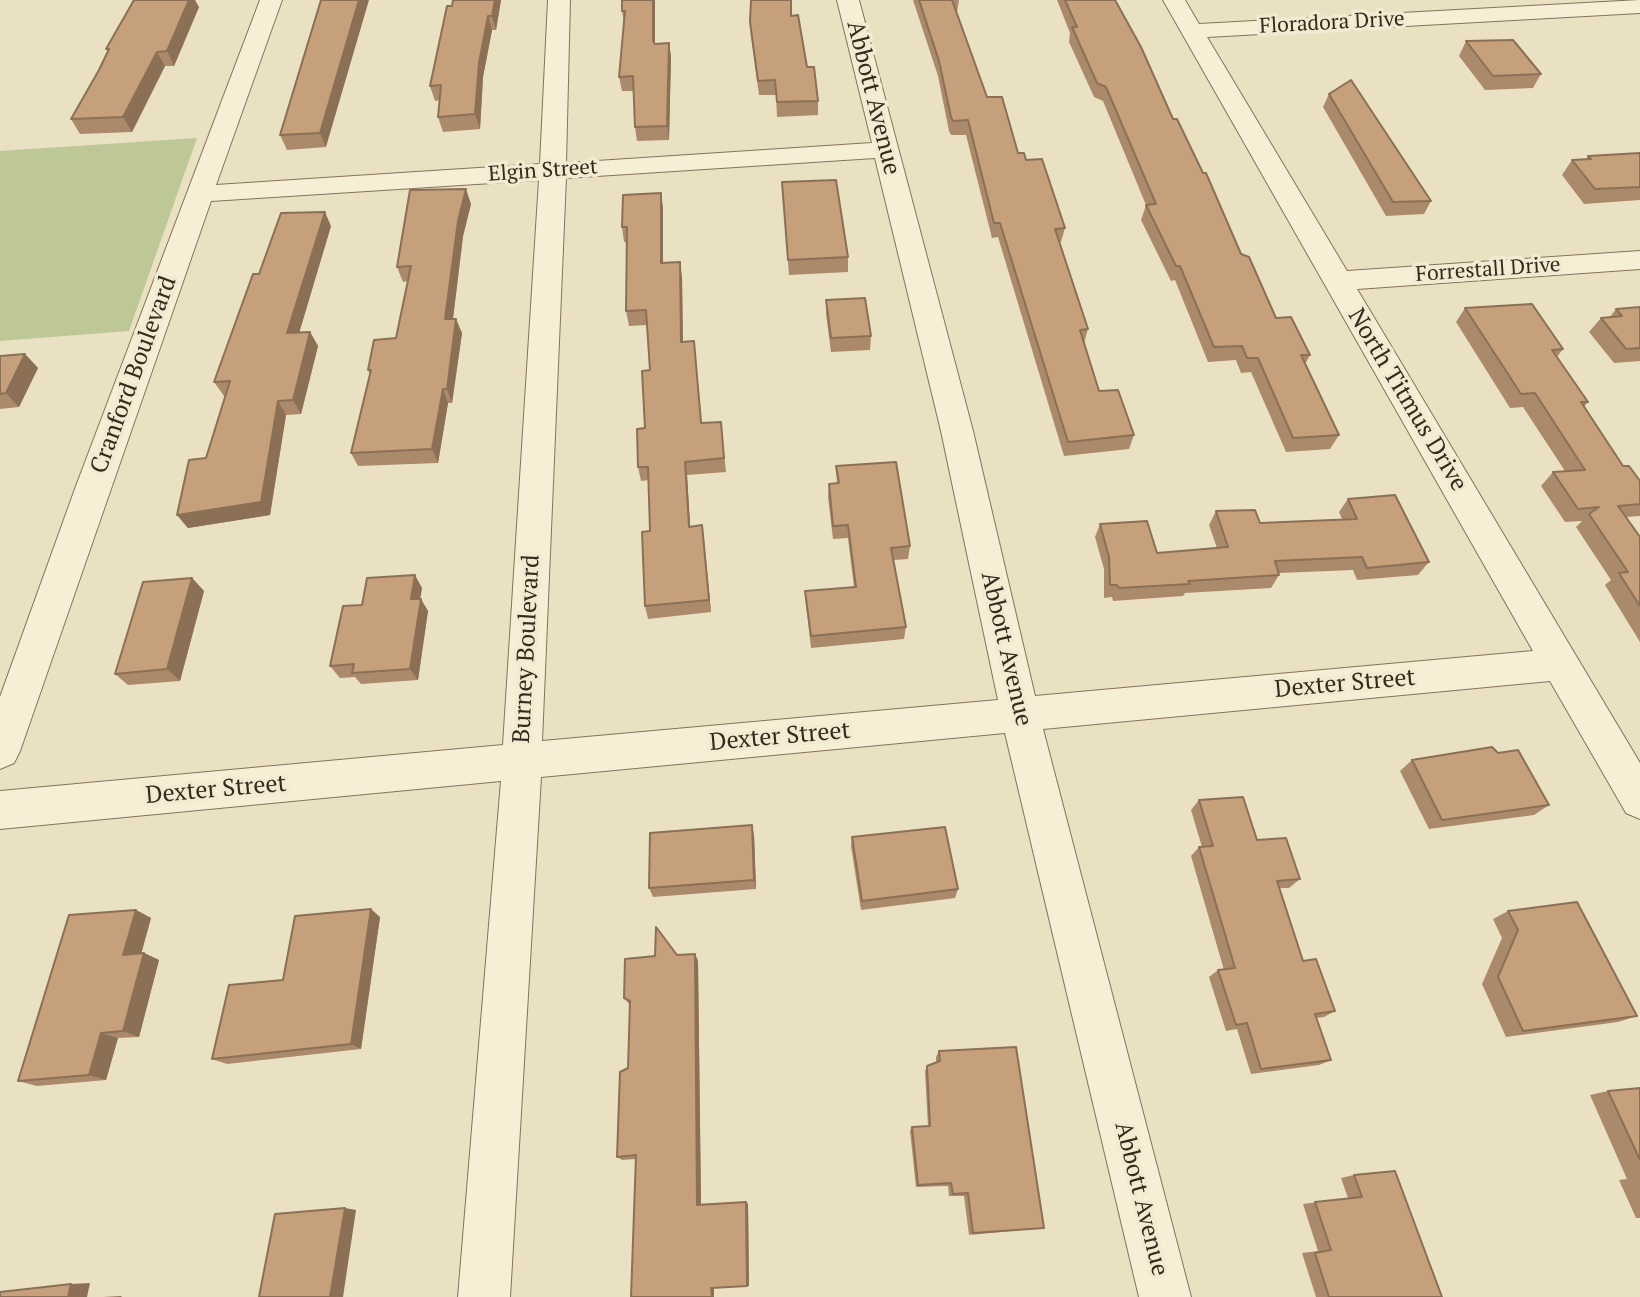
<!DOCTYPE html>
<html>
<head>
<meta charset="utf-8">
<style>
  body { margin:0 }
  canvas { display:block; background:#eae1c3 }
</style>
</head>
<body>
<canvas width="1640" height="1297"></canvas>
<script>
const c = document.querySelector('canvas').getContext('2d');
c.lineJoin = 'round';
function fillPath(path, color) { c.fillStyle = color; c.fill(path, 'evenodd'); }
function stroke(path, color, width, dash) { c.strokeStyle = color; c.lineWidth = width; c.lineCap = dash ? 'butt' : 'round'; c.setLineDash(dash || []); c.stroke(path); }
function label(font, color, halo, rows, align = 'center') {
  c.font = font + ' "PT Serif",serif'; c.lineWidth = 7; c.setLineDash([]); c.textBaseline = 'middle'; c.strokeStyle = halo; c.fillStyle = color; for (const [text, x, y, turn = 0] of rows) {
    c.save(); c.translate(x, y); c.rotate((+turn || 0) * Math.PI / 180); c.textAlign = isNaN(turn) ? turn : align; if (halo) c.strokeText(text, 0, 0); c.fillText(text, 0, 0); c.restore();
  }
}
fillPath(new Path2D(`
  M 197,138 L 129,331 L 0,341 L 0,151 Z`), '#bec897');
const street = new Path2D(`
  M 260,0 L 282,0 L 216,185 L 540,164 L 548,0 L 570,0 L 566,163 L 872,143 L 837,0 L 859,0 L 973,431 L 1035,696 L 1533,651 L 1163,0 L 1185,0 L 1199,24 L 1640,0 L 1640,13 L 1207,37 L 1347,271 L 1640,251 L 1640,269 L 1357,289 L 1640,763 L 1640,819 L 1626,813 L 1550,681 L 1043,729 L 1191,1297 L 1139,1297 L 1005,733 L 541,777 L 510,1297 L 458,1297 L 501,781 L 0,829 L 0,791 L 503,745 L 539,180 L 211,201 L 20,751 L 14,763 L 0,769 L 0,697 L 76,486 ZM 875,158 L 941,431 L 998,700 L 542,741 L 566,178 Z`);
stroke(street, '#83735b', 2);
fillPath(street, '#f6efd5');
fillPath(new Path2D(`
  M 321,0 L 326,147 L 287,150 L 280,135 Z
  M 501,0 L 496,30 L 492,30 L 483,77 L 480,129 L 443,132 L 438,117 L 440,100 L 435,101 L 430,86 L 452,6 Z
  M 622,0 L 655,0 L 655,44 L 669,43 L 671,57 L 669,140 L 637,141 L 635,127 L 633,91 L 622,91 L 619,77 L 624,23 L 622,11 Z
  M 792,0 L 791,16 L 818,101 L 818,115 L 777,117 L 776,95 L 759,95 L 751,36 L 750,22 Z
  M 913,0 L 959,0 L 957,12 L 956,13 L 987,97 L 1018,153 L 1026,160 L 1065,228 L 1061,242 L 1059,242 L 1088,329 L 1084,343 L 1099,391 L 1134,435 L 1129,449 L 1064,456 L 998,237 L 992,238 L 966,135 L 951,135 L 949,131 L 938,76 Z
  M 1057,0 L 1115,0 L 1173,119 L 1241,254 L 1276,318 L 1310,355 L 1305,364 L 1339,435 L 1330,449 L 1286,452 L 1251,372 L 1241,373 L 1236,360 L 1208,362 L 1175,280 L 1171,281 L 1141,220 L 1146,205 L 1103,101 L 1094,97 L 1069,42 L 1070,33 Z
  M 199,7 L 174,66 L 165,66 L 132,132 L 80,134 L 71,119 L 99,70 L 108,51 L 106,49 Z
  M 1466,41 L 1541,74 L 1533,88 L 1485,90 L 1459,56 Z
  M 1329,94 L 1431,201 L 1424,214 L 1386,216 L 1323,107 Z
  M 1640,153 L 1640,200 L 1584,204 L 1562,175 L 1572,160 L 1586,159 L 1588,156 Z
  M 782,182 L 848,257 L 848,272 L 789,275 Z
  M 471,204 L 463,236 L 453,319 L 462,333 L 452,403 L 448,403 L 438,463 L 358,466 L 351,453 L 370,375 L 368,370 L 396,338 L 408,281 L 403,282 L 397,267 Z
  M 663,207 L 663,263 L 682,277 L 683,342 L 694,341 L 702,423 L 721,422 L 726,472 L 687,475 L 690,527 L 702,525 L 711,612 L 648,619 L 645,606 L 650,531 L 649,480 L 641,481 L 638,467 L 645,428 L 650,370 L 647,325 L 629,326 L 626,311 L 627,242 L 624,242 L 622,227 Z
  M 331,226 L 299,332 L 310,332 L 318,346 L 301,414 L 286,415 L 270,515 L 188,528 L 177,515 L 206,458 L 226,396 L 224,396 L 214,382 L 259,274 Z
  M 826,300 L 871,336 L 870,350 L 831,352 L 826,314 Z
  M 1640,307 L 1640,361 L 1614,363 L 1589,332 L 1601,318 L 1610,317 L 1616,309 Z
  M 1465,308 L 1563,349 L 1557,357 L 1588,402 L 1584,407 L 1623,466 L 1640,481 L 1640,516 L 1626,517 L 1640,537 L 1640,642 L 1605,585 L 1611,580 L 1576,527 L 1582,521 L 1565,522 L 1541,486 L 1553,472 L 1565,471 L 1523,407 L 1510,408 L 1456,322 Z
  M 25,354 L 38,368 L 19,407 L 0,409 L 0,356 Z
  M 836,466 L 910,546 L 908,559 L 893,560 L 906,627 L 904,639 L 811,648 L 806,604 L 805,591 L 854,587 L 848,538 L 833,539 L 828,497 L 829,484 L 837,484 Z
  M 1348,499 L 1429,562 L 1418,575 L 1357,580 L 1353,570 L 1279,573 L 1279,575 L 1271,588 L 1185,593 L 1183,596 L 1113,601 L 1112,597 L 1104,598 L 1104,569 L 1095,537 L 1100,524 L 1157,553 L 1217,548 L 1209,525 L 1216,511 L 1260,523 L 1342,519 L 1339,512 Z
  M 192,578 L 204,591 L 180,681 L 128,685 L 115,674 Z
  M 422,588 L 420,599 L 428,611 L 418,680 L 361,684 L 355,677 L 340,678 L 330,666 L 362,605 Z
  M 1412,760 L 1549,805 L 1534,815 L 1429,829 L 1400,771 Z
  M 1199,800 L 1257,840 L 1300,879 L 1289,888 L 1280,888 L 1303,961 L 1335,1011 L 1324,1017 L 1316,1018 L 1331,1060 L 1319,1065 L 1251,1074 L 1237,1029 L 1226,1031 L 1209,977 L 1218,970 L 1224,970 L 1191,856 L 1199,847 L 1202,847 L 1191,810 Z
  M 754,835 L 756,889 L 653,897 L 649,888 Z
  M 852,837 L 958,889 L 955,898 L 861,910 L 851,846 Z
  M 136,910 L 151,918 L 141,953 L 144,953 L 159,960 L 139,1037 L 118,1038 L 106,1080 L 37,1086 L 18,1081 Z
  M 1508,911 L 1637,1016 L 1618,1022 L 1506,1037 L 1482,984 L 1502,938 L 1493,919 Z
  M 380,917 L 361,1049 L 227,1064 L 212,1059 L 283,980 Z
  M 695,954 L 698,961 L 701,1204 L 746,1202 L 748,1204 L 749,1286 L 636,1159 L 622,1160 L 617,1157 L 628,1068 L 630,1005 L 624,998 L 677,955 Z
  M 939,1051 L 1044,1228 L 969,1235 L 964,1196 L 949,1196 L 948,1186 L 916,1187 L 910,1131 L 912,1127 L 928,1126 L 925,1071 L 927,1066 L 936,1062 L 936,1057 Z
  M 1640,1088 L 1640,1218 L 1636,1218 L 1619,1180 L 1627,1179 L 1590,1095 L 1608,1091 Z
  M 1354,1175 L 1442,1297 L 1316,1297 L 1302,1253 L 1318,1251 L 1303,1204 L 1348,1198 L 1341,1178 Z`), '#aa8a6a');
fillPath(new Path2D(`
  M 188,0 L 195,0 L 199,7 L 174,66 L 167,51 Z
  M 359,0 L 369,0 L 326,147 L 320,133 Z
  M 495,0 L 501,0 L 496,30 L 492,16 Z
  M 653,0 L 655,0 L 655,56 L 653,41 Z
  M 488,16 L 492,30 L 483,77 L 480,129 L 475,114 L 479,63 Z
  M 669,43 L 671,57 L 669,140 L 667,126 Z
  M 157,52 L 165,66 L 132,132 L 123,117 Z
  M 466,189 L 471,204 L 463,236 L 451,334 L 445,319 L 458,221 Z
  M 661,193 L 663,207 L 663,278 L 661,263 Z
  M 325,212 L 331,226 L 295,347 L 287,333 Z
  M 680,262 L 682,277 L 683,356 L 681,342 Z
  M 456,319 L 462,333 L 452,403 L 447,389 Z
  M 310,332 L 318,346 L 301,414 L 293,400 Z
  M 25,354 L 38,368 L 19,407 L 6,393 Z
  M 443,389 L 448,403 L 438,463 L 432,449 Z
  M 278,401 L 286,415 L 270,515 L 188,528 L 177,515 Z
  M 685,462 L 687,475 L 691,540 L 689,527 Z
  M 702,525 L 704,538 L 711,612 L 709,600 Z
  M 415,575 L 422,588 L 418,611 L 411,599 Z
  M 192,578 L 204,591 L 180,681 L 167,669 Z
  M 421,599 L 428,611 L 418,680 L 410,669 Z
  M 752,825 L 754,835 L 756,889 L 754,880 Z
  M 371,909 L 380,917 L 361,1049 L 351,1044 Z
  M 136,910 L 151,918 L 139,962 L 123,955 Z
  M 144,953 L 159,960 L 139,1037 L 123,1031 Z
  M 695,954 L 698,961 L 701,1206 L 697,1205 Z
  M 101,1033 L 118,1038 L 106,1080 L 89,1075 Z
  M 746,1202 L 748,1204 L 749,1286 L 747,1286 Z
  M 345,1208 L 356,1210 L 343,1297 L 330,1297 Z
  M 90,1283 L 87,1297 L 68,1297 L 71,1284 Z
  M 711,1288 L 714,1288 L 714,1297 L 712,1297 Z
  M 103,1296 L 122,1296 L 121,1297 Z`), '#8b7056');
const building = new Path2D(`
  M 134,0 L 189,0 L 167,51 L 157,52 L 123,117 L 71,119 L 99,70 L 109,49 L 106,49 Z
  M 321,0 L 359,0 L 320,133 L 280,135 Z
  M 453,0 L 495,0 L 492,16 L 488,16 L 479,63 L 475,114 L 438,117 L 441,85 L 430,86 L 447,6 L 452,6 Z
  M 622,0 L 653,0 L 653,41 L 655,44 L 669,43 L 667,126 L 635,127 L 633,76 L 619,77 L 625,11 L 622,11 Z
  M 751,0 L 791,0 L 791,16 L 798,15 L 807,67 L 814,67 L 818,101 L 777,102 L 775,80 L 758,81 L 750,22 Z
  M 919,0 L 952,0 L 987,97 L 1002,97 L 1018,153 L 1024,153 L 1026,160 L 1042,159 L 1065,228 L 1055,229 L 1088,329 L 1080,330 L 1099,391 L 1118,390 L 1134,435 L 1068,442 L 1000,223 L 994,223 L 968,120 L 953,121 L 951,117 L 939,61 Z
  M 1065,0 L 1115,0 L 1141,47 L 1173,119 L 1177,119 L 1203,173 L 1206,173 L 1241,254 L 1249,257 L 1276,318 L 1291,317 L 1310,355 L 1301,355 L 1339,435 L 1293,438 L 1258,358 L 1247,358 L 1242,346 L 1214,347 L 1180,266 L 1176,266 L 1146,205 L 1156,204 L 1106,87 L 1097,83 L 1072,27 L 1077,27 Z
  M 1513,40 L 1541,74 L 1493,76 L 1466,41 Z
  M 1351,80 L 1431,201 L 1393,202 L 1329,94 Z
  M 1640,153 L 1640,187 L 1595,189 L 1572,160 L 1591,159 L 1588,156 Z
  M 836,180 L 848,257 L 788,260 L 782,182 Z
  M 466,189 L 458,221 L 445,319 L 456,319 L 447,389 L 443,389 L 432,449 L 351,453 L 371,370 L 368,370 L 374,340 L 396,338 L 411,266 L 397,267 L 410,190 Z
  M 661,193 L 661,263 L 680,262 L 681,342 L 694,341 L 701,423 L 721,422 L 724,458 L 685,462 L 689,527 L 702,525 L 709,600 L 645,606 L 642,532 L 650,531 L 648,467 L 638,467 L 637,429 L 645,428 L 642,371 L 650,370 L 646,310 L 626,311 L 627,227 L 622,227 L 623,195 Z
  M 325,212 L 287,333 L 310,332 L 293,400 L 278,401 L 261,502 L 177,515 L 189,460 L 206,458 L 230,381 L 214,382 L 253,274 L 259,274 L 281,213 Z
  M 865,298 L 871,336 L 831,338 L 826,300 Z
  M 1532,304 L 1563,349 L 1552,350 L 1588,402 L 1581,402 L 1623,466 L 1629,466 L 1640,481 L 1640,504 L 1618,506 L 1640,537 L 1640,606 L 1619,573 L 1628,572 L 1589,514 L 1599,507 L 1578,509 L 1553,472 L 1585,470 L 1535,393 L 1521,394 L 1465,308 Z
  M 1640,307 L 1640,348 L 1626,349 L 1601,318 L 1622,316 L 1616,309 Z
  M 25,354 L 6,393 L 0,394 L 0,356 Z
  M 896,462 L 910,546 L 891,548 L 906,627 L 811,636 L 805,591 L 856,587 L 848,525 L 833,526 L 829,484 L 839,483 L 836,466 Z
  M 1395,495 L 1429,562 L 1367,568 L 1362,557 L 1275,561 L 1279,575 L 1188,581 L 1190,584 L 1119,588 L 1117,585 L 1110,585 L 1109,557 L 1100,524 L 1147,521 L 1157,553 L 1228,547 L 1216,511 L 1255,510 L 1260,523 L 1357,519 L 1348,499 Z
  M 415,575 L 411,599 L 421,599 L 410,669 L 352,673 L 354,664 L 330,666 L 343,606 L 362,605 L 367,578 Z
  M 192,578 L 167,669 L 115,674 L 143,582 Z
  M 1492,747 L 1498,753 L 1518,750 L 1549,805 L 1442,820 L 1412,760 Z
  M 1243,797 L 1257,840 L 1286,838 L 1300,879 L 1277,881 L 1303,961 L 1316,959 L 1335,1011 L 1315,1014 L 1331,1060 L 1261,1069 L 1247,1023 L 1236,1025 L 1218,970 L 1235,968 L 1199,847 L 1213,846 L 1199,800 Z
  M 752,825 L 754,880 L 649,888 L 650,833 Z
  M 945,827 L 958,889 L 862,901 L 852,837 Z
  M 1577,902 L 1637,1016 L 1523,1031 L 1498,977 L 1518,930 L 1508,911 Z
  M 371,909 L 351,1044 L 212,1059 L 229,985 L 283,980 L 295,916 Z
  M 136,910 L 123,955 L 144,953 L 123,1031 L 101,1033 L 89,1075 L 18,1081 L 69,915 Z
  M 656,927 L 677,955 L 695,954 L 697,1205 L 746,1202 L 747,1286 L 711,1288 L 712,1297 L 631,1297 L 636,1155 L 617,1157 L 620,1072 L 628,1068 L 630,1001 L 624,998 L 625,959 L 655,956 Z
  M 1016,1047 L 1044,1228 L 973,1233 L 968,1193 L 953,1194 L 951,1183 L 918,1185 L 912,1127 L 930,1126 L 927,1066 L 940,1061 L 939,1051 Z
  M 1640,1088 L 1640,1160 L 1608,1091 Z
  M 1395,1171 L 1442,1297 L 1329,1297 L 1315,1253 L 1331,1250 L 1315,1202 L 1362,1197 L 1354,1175 Z
  M 345,1208 L 330,1297 L 259,1297 L 275,1214 Z
  M 71,1284 L 68,1297 L 0,1297 L 0,1292 Z`);
fillPath(building, '#c6a07b');
stroke(building, '#8b7056', 2);
label('21px', '#342a1e', '#f3ebd1', [
  ["Floradora Drive",1332,23,-3],
  ["Elgin Street",543,171,-4],
  ["Forrestall Drive",1488,270,-4]
]);
label('24px', '#342a1e', '#f3ebd1', [
  ["Abbott Avenue",873,98,76],
  ["Cranford Boulevard",134,375,-70],
  ["North Titmus Drive",1407,400,59],
  ["Burney Boulevard",527,649,-87],
  ["Abbott Avenue",1006,649,77],
  ["Dexter Street",1345,684,-5],
  ["Dexter Street",780,737,-5],
  ["Dexter Street",216,790,-5],
  ["Abbott Avenue",1141,1199,76]
]);
</script>
</body>
</html>
